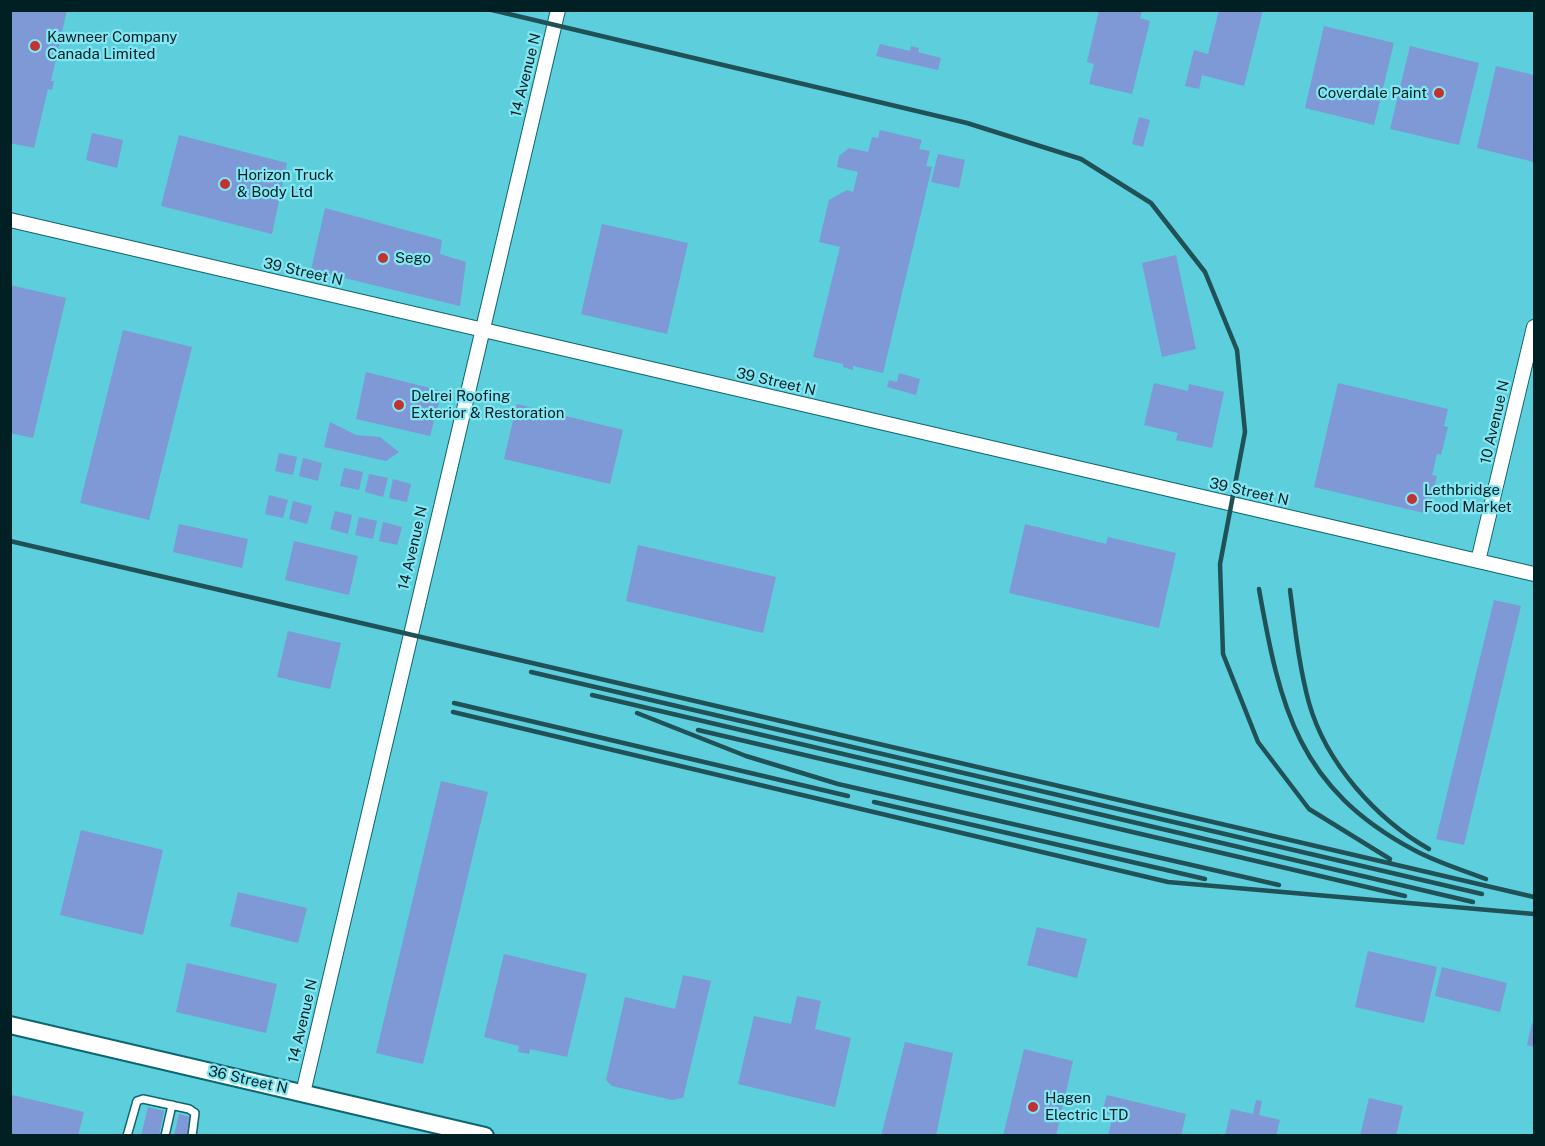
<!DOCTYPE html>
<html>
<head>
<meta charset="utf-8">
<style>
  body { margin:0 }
  #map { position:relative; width:1545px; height:1146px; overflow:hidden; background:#75dae6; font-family:"Public Sans",sans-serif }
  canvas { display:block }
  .frame { position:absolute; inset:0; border:12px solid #002024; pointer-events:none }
</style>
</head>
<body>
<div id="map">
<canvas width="1545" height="1146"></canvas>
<div class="frame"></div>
</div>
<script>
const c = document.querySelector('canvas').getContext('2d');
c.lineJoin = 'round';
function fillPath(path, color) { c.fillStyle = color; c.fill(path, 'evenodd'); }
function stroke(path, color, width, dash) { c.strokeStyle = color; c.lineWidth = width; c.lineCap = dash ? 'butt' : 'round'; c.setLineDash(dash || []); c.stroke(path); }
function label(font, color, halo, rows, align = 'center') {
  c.font = font + ' "Public Sans",sans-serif'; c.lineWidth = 4.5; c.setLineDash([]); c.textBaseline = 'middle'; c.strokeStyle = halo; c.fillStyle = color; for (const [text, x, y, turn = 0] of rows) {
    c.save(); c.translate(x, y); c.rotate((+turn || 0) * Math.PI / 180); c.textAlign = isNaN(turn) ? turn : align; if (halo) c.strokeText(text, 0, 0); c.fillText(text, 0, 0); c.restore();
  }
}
fillPath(new Path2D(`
  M 11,11 L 1534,11 L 1534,1135 L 11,1135 Z`), '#5ccedc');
fillPath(new Path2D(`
  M 10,10 L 67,10 L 51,81 L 54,81 L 52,90 L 48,89 L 34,148 L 10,143 Z
  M 1099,10 L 1138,10 L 1142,11 L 1140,18 L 1150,21 L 1132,94 L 1089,84 L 1094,64 L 1087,62 Z
  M 1219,10 L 1263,10 L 1244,86 L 1202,75 L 1199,89 L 1185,86 L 1194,50 L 1208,54 Z
  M 1324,26 L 1394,43 L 1374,125 L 1305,108 Z
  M 880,44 L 910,51 L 911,46 L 919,48 L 918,52 L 941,58 L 938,70 L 876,56 Z
  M 1410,46 L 1479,63 L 1459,145 L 1390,129 Z
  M 1496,66 L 1534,75 L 1534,162 L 1477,148 Z
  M 1139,117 L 1150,120 L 1143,147 L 1132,144 Z
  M 880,130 L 922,140 L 919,149 L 930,151 L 926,166 L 932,167 L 883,373 L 853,366 L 853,370 L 843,367 L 843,364 L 813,357 L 840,247 L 819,242 L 829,200 L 847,190 L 853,192 L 858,172 L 837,167 L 839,156 L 849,148 L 868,152 L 872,137 L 878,138 Z
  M 92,133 L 123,140 L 117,168 L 86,160 Z
  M 179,135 L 287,163 L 272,234 L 161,206 Z
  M 938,154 L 965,160 L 959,188 L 931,182 Z
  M 325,208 L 442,240 L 440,254 L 466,262 L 460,306 L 311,270 Z
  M 602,224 L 688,243 L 667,334 L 581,314 Z
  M 1176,255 L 1196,349 L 1162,357 L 1142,263 Z
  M 10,285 L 66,298 L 33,438 L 10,433 Z
  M 123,330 L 192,347 L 149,520 L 80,503 Z
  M 366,372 L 442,391 L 430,436 L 356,419 Z
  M 899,373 L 920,379 L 916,395 L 887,387 L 889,380 L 897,382 Z
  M 1154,383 L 1188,391 L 1189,384 L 1224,392 L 1212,448 L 1176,440 L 1178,433 L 1144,425 Z
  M 1338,383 L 1448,409 L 1444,426 L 1448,427 L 1441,455 L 1437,454 L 1432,475 L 1437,476 L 1431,499 L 1427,498 L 1424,513 L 1314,487 Z
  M 517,404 L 623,430 L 610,484 L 504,459 Z
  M 330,422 L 356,435 L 380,437 L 399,452 L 386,461 L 324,447 Z
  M 279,453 L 297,457 L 293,475 L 275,471 Z
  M 303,458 L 322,463 L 318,481 L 299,476 Z
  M 344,468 L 363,472 L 359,490 L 340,486 Z
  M 369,474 L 388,478 L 383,497 L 365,492 Z
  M 393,479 L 411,484 L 407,502 L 389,498 Z
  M 269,495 L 288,500 L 283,518 L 265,514 Z
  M 293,501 L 312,506 L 307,524 L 289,519 Z
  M 335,511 L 352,515 L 348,534 L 330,529 Z
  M 359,517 L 377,521 L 373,539 L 355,535 Z
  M 383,522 L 402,527 L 397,545 L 379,541 Z
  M 179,524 L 248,539 L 242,568 L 173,552 Z
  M 1025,524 L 1106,544 L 1108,537 L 1176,553 L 1159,628 L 1009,593 Z
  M 294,541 L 358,556 L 349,595 L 285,580 Z
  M 638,545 L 776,577 L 763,633 L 626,601 Z
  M 1494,600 L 1521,606 L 1464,845 L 1436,839 Z
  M 288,631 L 341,643 L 330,689 L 277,677 Z
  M 441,781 L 488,792 L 423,1064 L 376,1053 Z
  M 81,830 L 163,850 L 143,935 L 60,915 Z
  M 238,892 L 307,908 L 298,943 L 230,926 Z
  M 1037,927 L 1087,939 L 1077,978 L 1027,965 Z
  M 1368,951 L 1437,967 L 1424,1023 L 1355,1007 Z
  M 504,954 L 587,974 L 567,1057 L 530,1049 L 529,1054 L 518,1052 L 519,1046 L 484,1037 Z
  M 187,963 L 277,984 L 266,1033 L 176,1012 Z
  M 1442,967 L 1507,983 L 1500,1012 L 1435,996 Z
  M 683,975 L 711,981 L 683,1098 L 672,1100 L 612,1086 L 606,1080 L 625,997 L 675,1009 Z
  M 797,996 L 821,1001 L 815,1029 L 851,1038 L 835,1107 L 738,1084 L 754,1016 L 791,1024 Z
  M 1532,1023 L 1534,1024 L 1534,1047 L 1527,1045 Z
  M 905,1042 L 953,1053 L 936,1136 L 881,1136 Z
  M 1024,1049 L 1073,1061 L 1056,1136 L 1003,1136 Z
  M 12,1095 L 84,1112 L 78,1136 L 10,1136 Z
  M 1107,1095 L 1186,1114 L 1181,1136 L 1108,1136 L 1113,1115 L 1102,1112 Z
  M 1369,1098 L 1403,1106 L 1396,1136 L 1360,1136 Z
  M 1256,1100 L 1262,1101 L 1259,1115 L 1280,1120 L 1276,1136 L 1225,1136 L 1231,1109 L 1253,1114 Z
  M 148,1107 L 164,1111 L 159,1136 L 141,1136 Z
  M 179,1114 L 194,1118 L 189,1136 L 174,1136 Z`), '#7e99d6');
const service = new Path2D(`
  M 127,1136 L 137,1101 L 143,1099 L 189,1109 L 195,1113 L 192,1136
  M 165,1136 L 172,1105`);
const minor = new Path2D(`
  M 10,220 L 1534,574
  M 1478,561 L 1534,327
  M 303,1093 L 558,10`);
const tertiary = new Path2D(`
  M 10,1025 L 485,1136`);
stroke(service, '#0d666f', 10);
stroke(minor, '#0d666f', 16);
stroke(tertiary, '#0d666f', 20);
stroke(service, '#fff', 7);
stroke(minor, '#fff', 14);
stroke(tertiary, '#fff', 16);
stroke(new Path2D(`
  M 492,10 L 967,123 L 1081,159 L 1151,203 L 1205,272 L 1237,350 L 1245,432 L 1220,564 L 1223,654 L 1258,742 L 1309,809 L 1390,859
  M 10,541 L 1534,897
  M 1259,589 C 1280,708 1298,788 1414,850 C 1436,862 1462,870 1486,879
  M 1290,590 C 1295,628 1299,666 1309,703 C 1326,763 1376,819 1429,849
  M 531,672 L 1482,894
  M 592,695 L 1473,902
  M 454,703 L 848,796
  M 453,712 L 1168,882 L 1534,914
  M 637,713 L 746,756 L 838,784 L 1279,885
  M 698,730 L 1405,896
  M 874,802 L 1205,879`), '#1f5157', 4.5);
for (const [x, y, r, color] of [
  [35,46,6,"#c13232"],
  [1439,93,6,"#c13232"],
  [225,184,6,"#c13232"],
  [383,258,6,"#c13232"],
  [399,405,6,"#c13232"],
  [1412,499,6,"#c13232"],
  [1033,1107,6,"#c13232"]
]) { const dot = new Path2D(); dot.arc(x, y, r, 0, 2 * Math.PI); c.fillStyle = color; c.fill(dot); stroke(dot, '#83e7f3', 2); }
label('15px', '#002024', '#83e7f3', [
  ["Kawneer Company",47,37],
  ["Canada Limited",47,54],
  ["Coverdale Paint",1427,93,"right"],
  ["Horizon Truck",237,175],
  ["& Body Ltd",237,192],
  ["Sego",395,258],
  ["Delrei Roofing",411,396],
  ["Exterior & Restoration",411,413],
  ["Lethbridge",1424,490],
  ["Food Market",1424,507],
  ["Hagen",1045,1098],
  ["Electric LTD",1045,1115]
], 'left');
label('15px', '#002024', '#83e7f3', [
  ["14 Avenue N",526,75,-76],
  ["39 Street N",303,272,13],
  ["39 Street N",776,382,13],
  ["10 Avenue N",1495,422,-77],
  ["39 Street N",1249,492,13],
  ["14 Avenue N",413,548,-77],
  ["14 Avenue N",303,1021,-77],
  ["36 Street N",248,1080,13]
]);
</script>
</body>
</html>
